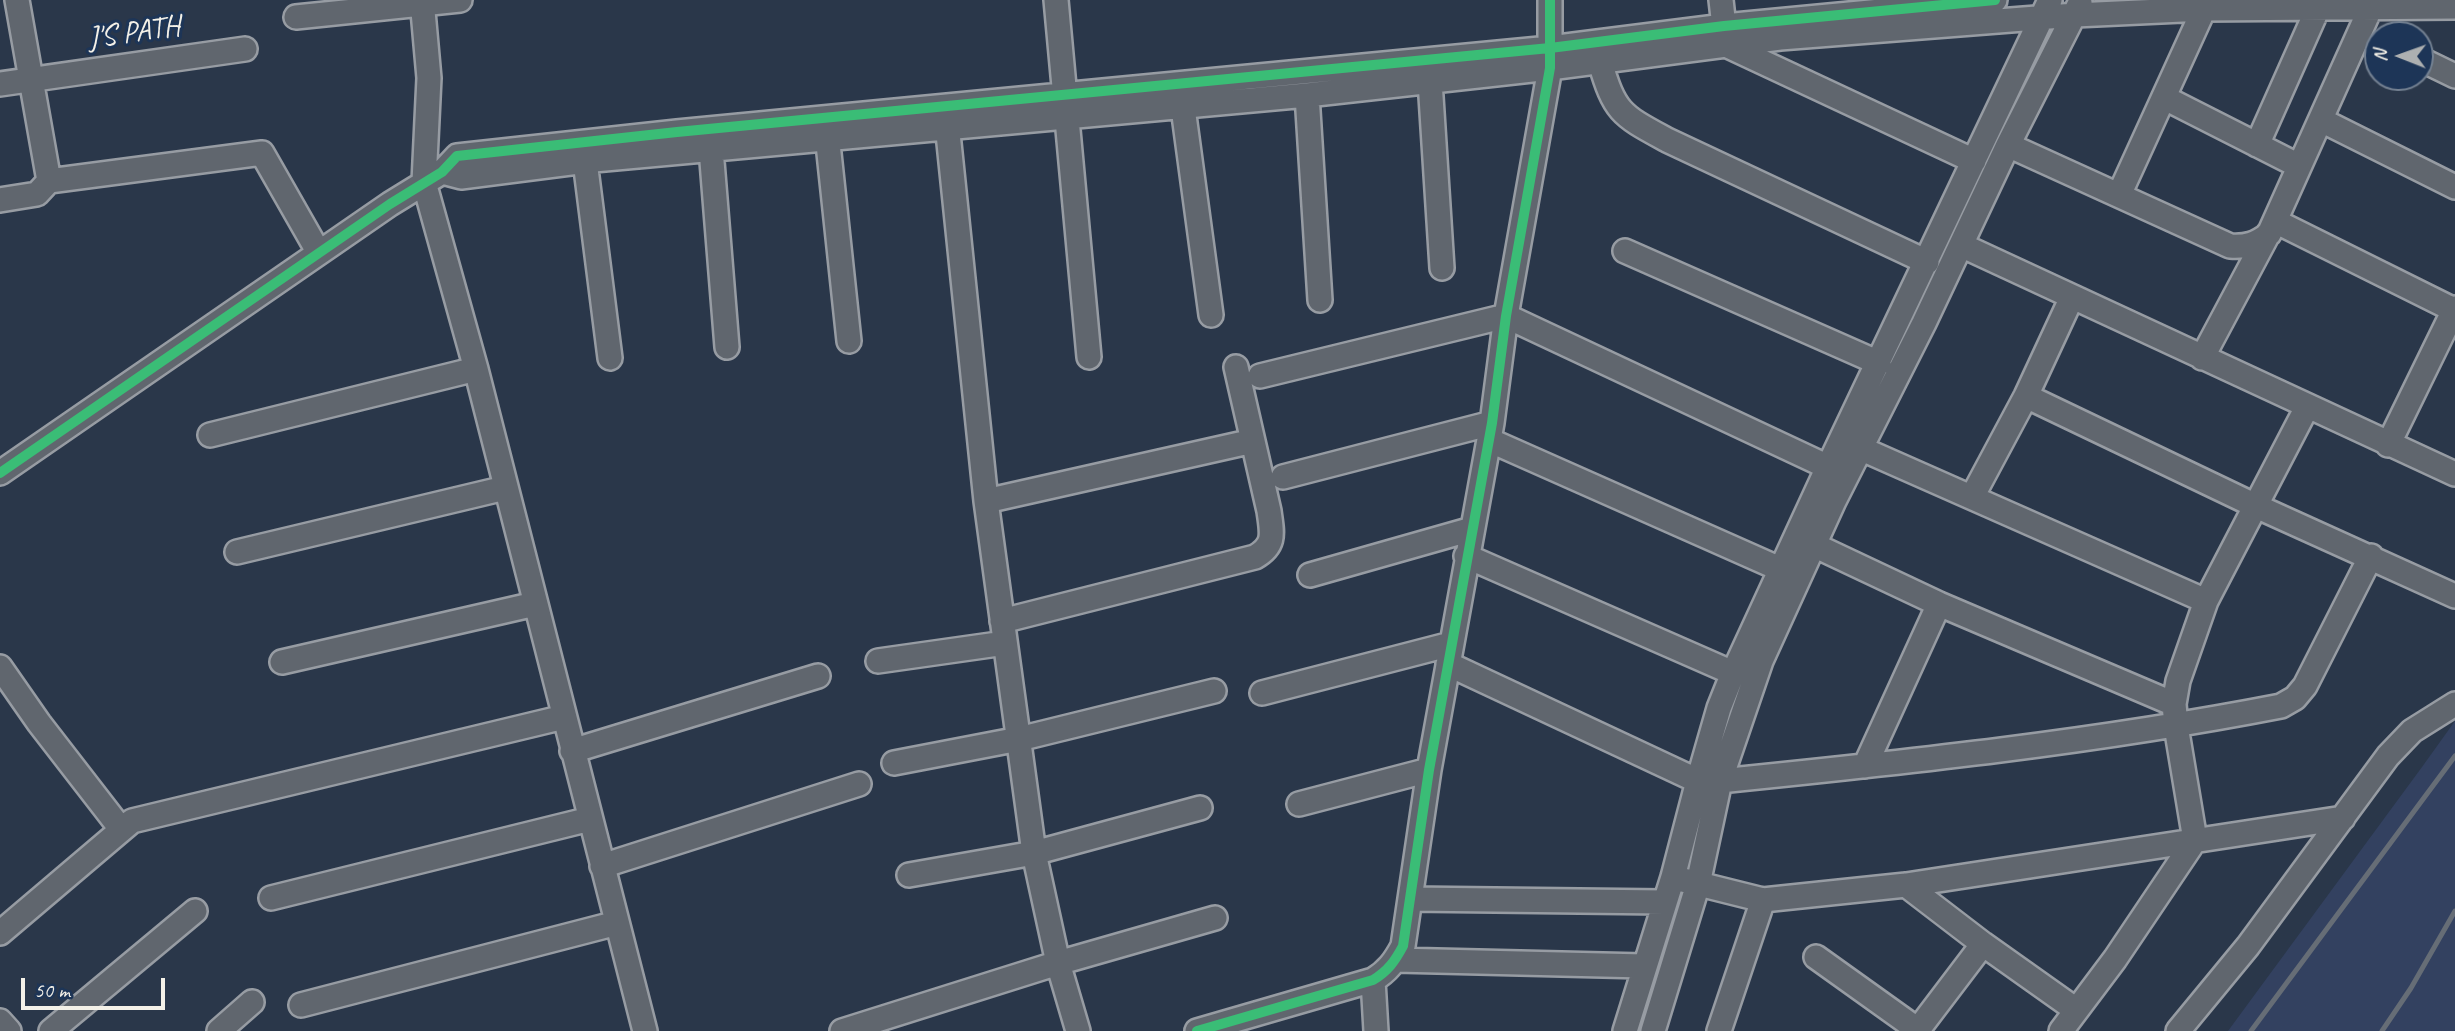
<!DOCTYPE html>
<html>
<head>
<meta charset="utf-8">
<style>
  body { margin:0 }
  #map { position:relative; width:2455px; height:1031px; overflow:hidden; background:#2a374a; font-family:Caveat,sans-serif }
  canvas { display:block }
  .north { position:absolute; left:2364px; top:21px; width:70px; height:70px; box-sizing:border-box; background:#1d3557; border:2px solid #738091; border-radius:50%; rotate:271deg; font-size:19px; font-weight:700; line-height:28px; text-align:center; color:#f4f1e8 }
  .north::after { content:''; display:block; margin:auto; width:24px; height:32px; background:#adb0b1; clip-path:polygon(50% 0,100% 100%,50% 72%,0 100%) }
  .scale { position:absolute; left:21px; top:978px; width:144px; height:32px; box-sizing:border-box; border:4px solid #f4f1e8; border-top:0; padding-left:9px; font-size:21px; line-height:24px; white-space:nowrap; color:#f4f1e8; -webkit-text-stroke:5px #1d3557; paint-order:stroke }
</style>
</head>
<body>
<div id="map">
<canvas width="2455" height="1031"></canvas>
<div class="north">N</div>
<div class="scale">50 m</div>
</div>
<script>
const c = document.querySelector('canvas').getContext('2d');
c.lineJoin = 'round';
function fillPath(path, color) { c.fillStyle = color; c.fill(path, 'evenodd'); }
function stroke(path, color, width, dash) { c.strokeStyle = color; c.lineWidth = width; c.lineCap = dash ? 'butt' : 'round'; c.setLineDash(dash || []); c.stroke(path); }
function label(font, color, halo, rows, align = 'center') {
  c.font = font + ' Caveat,sans-serif'; c.lineWidth = 6; c.setLineDash([]); c.textBaseline = 'middle'; c.strokeStyle = halo; c.fillStyle = color; for (const [text, x, y, turn = 0] of rows) {
    c.save(); c.translate(x, y); c.rotate((+turn || 0) * Math.PI / 180); c.textAlign = isNaN(turn) ? turn : align; if (halo) c.strokeText(text, 0, 0); c.fillText(text, 0, 0); c.restore();
  }
}
fillPath(new Path2D(`
  M 2455,721 L 2455,1031 L 2228,1031 L 2422,767 Z`), '#334160');
const minor = new Path2D(`
  M 17,0 L 49,181
  M 422,0 L 429,78 L 424,182 L 476,369 L 645,1031
  M 1056,0 L 1089,357
  M 1721,0 L 1726,45 L 1974,161
  M 296,17 L 460,0
  M 2420,59 L 2455,76
  M 1600,62 C 1615,113 1621,115 1667,140 L 1927,262
  M 1430,81 L 1442,268
  M 0,84 L 245,49
  M 1181,93 L 1211,315
  M 1307,95 L 1320,300
  M 2165,98 L 2299,166
  M 946,114 L 986,501 L 1034,853 L 1058,963 L 1078,1031
  M 2321,120 L 2455,187
  M 826,125 L 849,341
  M 2008,145 L 2230,246 C 2247,247 2256,244 2269,234 L 2371,7
  M 2257,145 L 2318,8
  M 711,149 L 727,347
  M 585,161 L 610,358
  M 442,172 L 461,177 L 594,160 L 1307,95 L 1550,68 L 1780,38 L 2075,15 L 2204,9 L 2455,7
  M 2119,195 L 2204,9
  M 0,200 L 37,194 L 49,181 L 262,153 L 319,253
  M 2275,221 L 2454,310
  M 1961,245 L 2455,474
  M 1625,251 L 1879,363
  M 2202,358 L 2268,234
  M 1260,376 L 1506,316 L 1828,467
  M 2026,396 L 2256,506 L 2455,596
  M 210,435 L 476,369
  M 1489,440 L 1780,569
  M 2388,445 L 2455,308
  M 1862,449 L 2206,601
  M 0,473 L 390,204 L 442,172 L 457,156 L 677,132 L 1550,48 L 1724,26 L 1995,0
  M 1283,477 L 1492,423
  M 1972,497 L 2026,396 L 2072,297
  M 986,501 L 1253,441
  M 1816,546 L 1939,604 L 2174,704
  M 237,552 L 505,488
  M 1466,556 L 1733,673
  M 1310,575 L 1472,529
  M 1002,621 L 1255,557 C 1276,545 1272,533 1269,511 L 1236,367
  M 878,661 L 1005,643
  M 282,662 L 535,604
  M 1448,664 L 1698,781
  M 0,667 L 39,723 L 121,829
  M 1262,693 L 1451,644
  M 572,751 L 818,676
  M 894,763 L 1019,739 L 1214,691
  M 1865,766 L 1939,604
  M 1720,781 C 1908,762 2096,742 2281,706 L 2295,698 L 2305,686 L 2371,556
  M 1299,804 L 1429,770
  M 602,866 L 859,784
  M 909,875 L 1034,853 L 1200,808
  M 1683,880 L 1763,900 L 1906,885 L 2343,818
  M 1906,885 L 1983,944 L 2076,1010
  M 271,898 L 590,819
  M 1410,899 L 1664,902
  M 0,933 L 132,821 L 564,717
  M 1816,957 L 1918,1030
  M 1396,960 L 1644,966
  M 1373,980 L 1376,1031
  M 301,1005 L 617,923
  M 0,1021 L 9,1031
  M 51,1031 L 195,911
  M 219,1031 L 252,1002
  M 842,1031 L 1058,963 L 1215,918
  M 1197,1031 L 1373,980 C 1388,971 1395,961 1403,946 L 1429,770 L 1492,423 L 1506,316 L 1550,68 L 1550,0
  M 1625,1031 L 1673,877 L 1698,781 L 1719,708 L 1733,673 L 1828,467 L 2050,0
  M 1653,1031 L 1698,884 L 1720,781 L 1761,661 L 1834,501 L 1924,323 L 2008,145 L 2080,3
  M 1719,1031 L 1763,900
  M 1917,1031 L 1983,944
  M 2061,1031 L 2115,959 L 2195,840 L 2176,726 L 2174,704 L 2178,681 L 2206,601 L 2307,407
  M 2178,1031 L 2248,946 L 2388,756 L 2412,731 L 2455,704`);
stroke(minor, '#979ca3', 28);
stroke(minor, '#60666e', 23);
stroke(new Path2D(`
  M 2251,1031 L 2455,756
  M 2382,1031 L 2411,988 L 2455,911`), '#666d76', 5);
stroke(new Path2D(`
  M 0,473 L 390,204 L 442,172 L 457,156 L 677,132 L 1550,48 L 1724,26 L 1995,0
  M 1197,1031 L 1373,980 C 1388,971 1395,961 1403,946 L 1429,770 L 1492,423 L 1506,316 L 1550,68 L 1550,0`), '#3abd76', 10);
label('30px', '#f4f1e8', '#1d3557', [
  ["J'S PATH",134,33,-8]
]);
</script>
</body>
</html>
